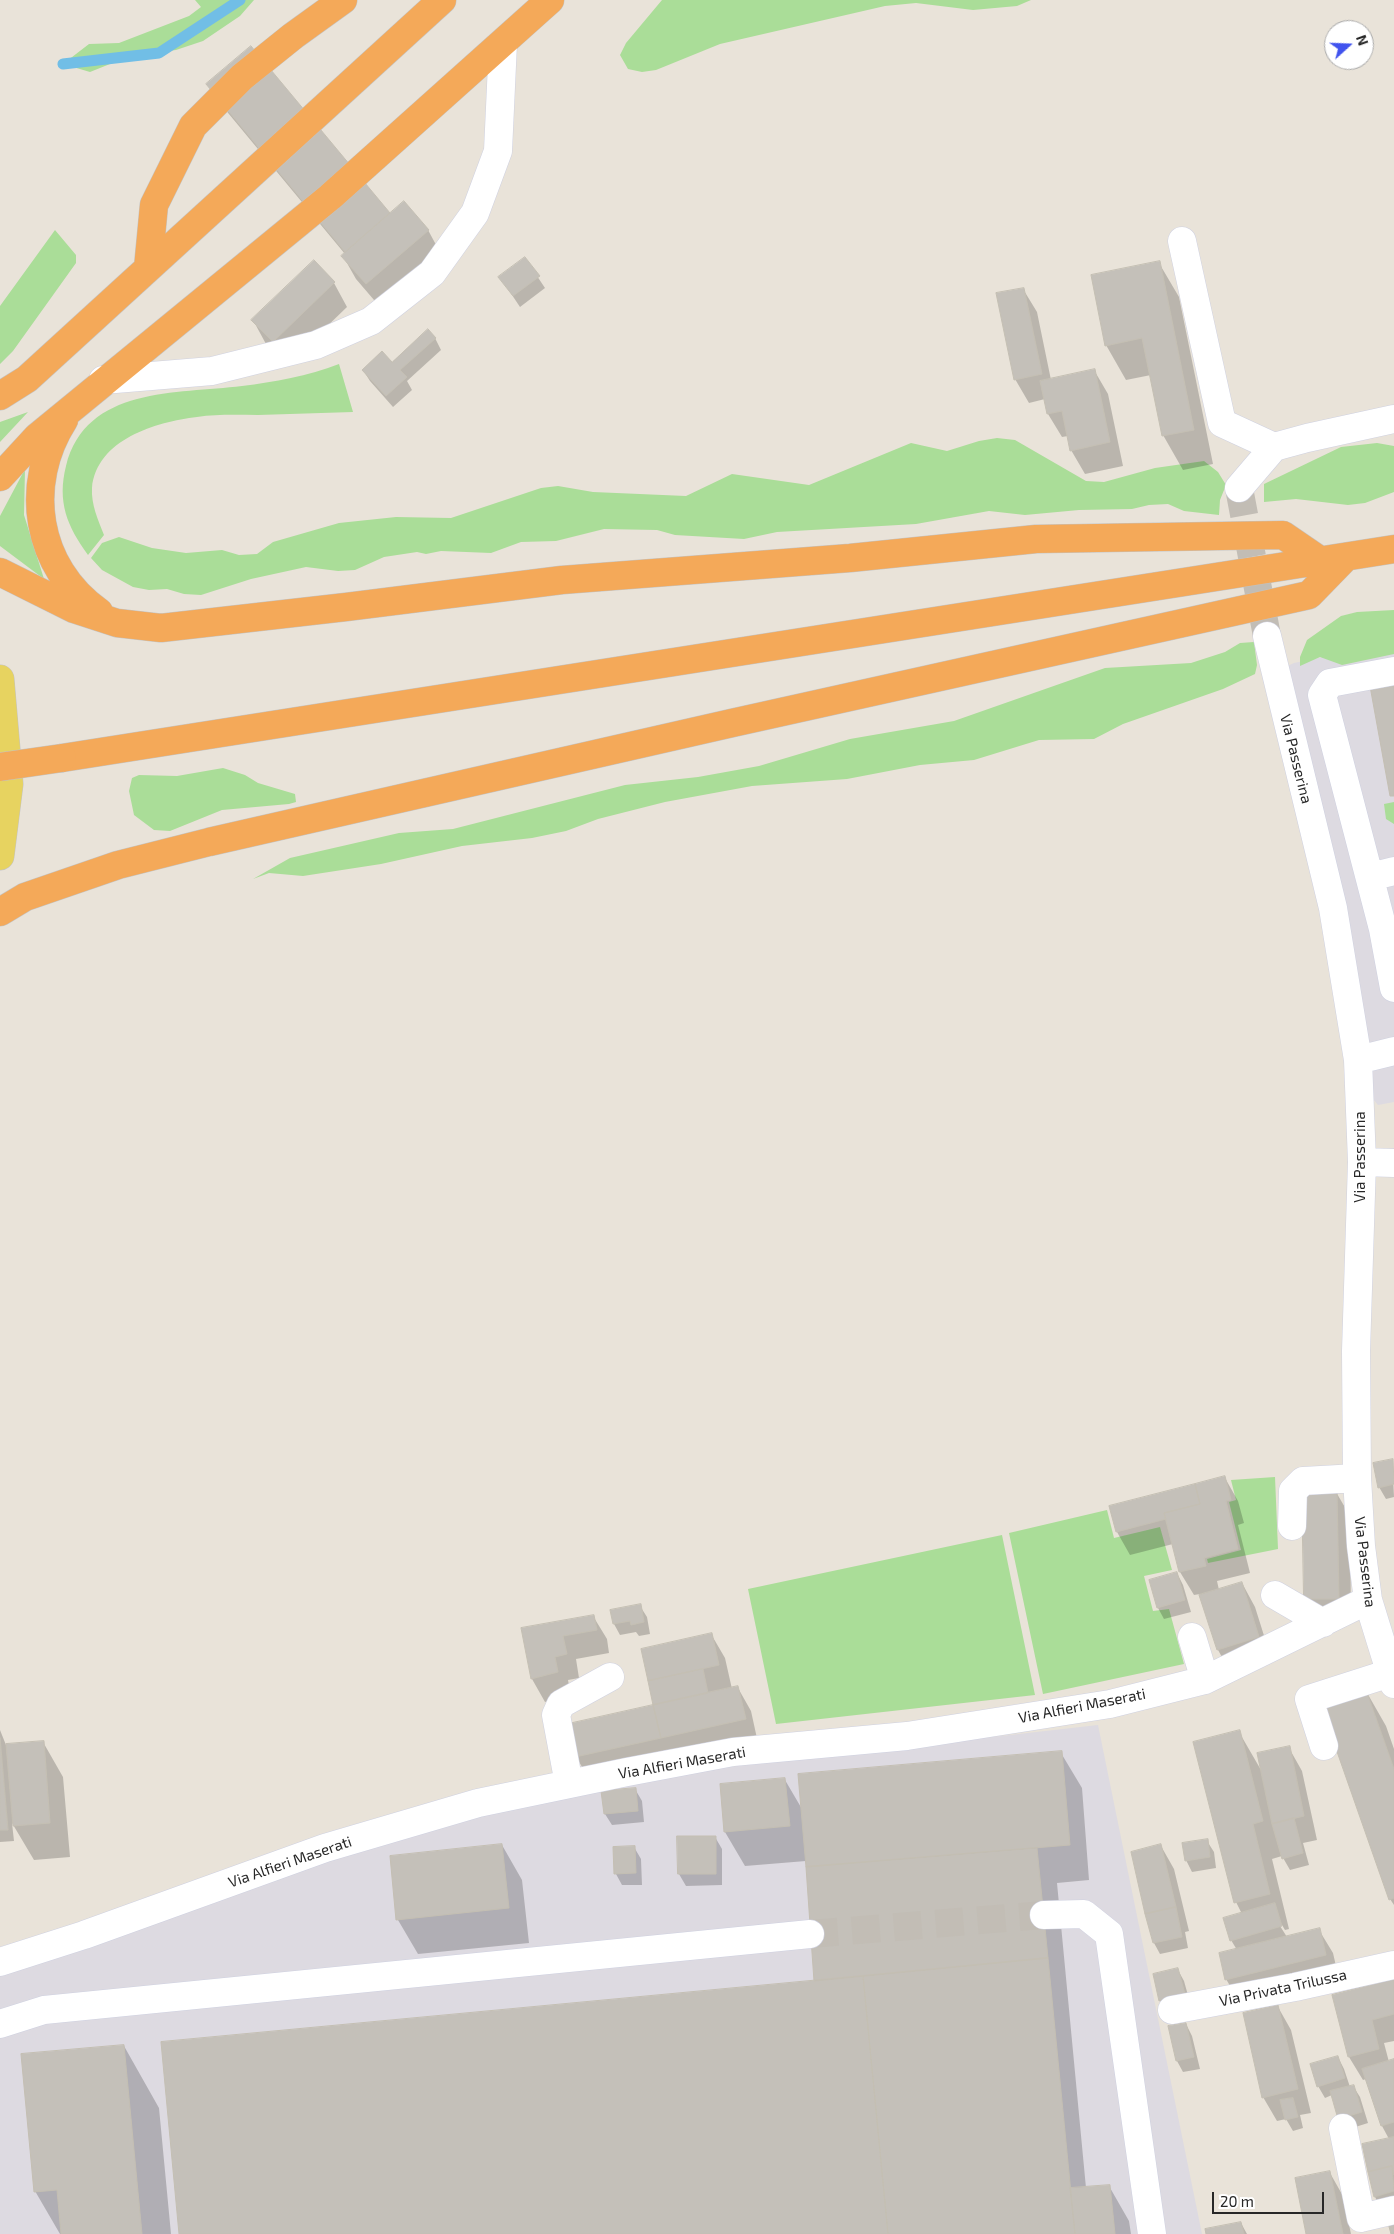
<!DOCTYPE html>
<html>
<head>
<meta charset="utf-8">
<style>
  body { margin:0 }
  #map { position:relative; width:1394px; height:2234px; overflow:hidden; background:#e9e3d9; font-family:"Exo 2",sans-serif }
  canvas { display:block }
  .north { position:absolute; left:1324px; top:20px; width:50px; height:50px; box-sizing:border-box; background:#fff; border:1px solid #a9a9a9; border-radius:50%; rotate:70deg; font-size:14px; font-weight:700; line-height:20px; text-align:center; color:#272727 }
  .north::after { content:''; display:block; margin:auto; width:18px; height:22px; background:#4153ee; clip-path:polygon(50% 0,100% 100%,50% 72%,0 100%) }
  .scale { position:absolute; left:1212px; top:2192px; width:112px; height:22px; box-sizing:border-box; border:2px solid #272727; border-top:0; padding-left:6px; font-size:15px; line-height:18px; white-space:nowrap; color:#272727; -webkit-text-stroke:4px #fff; paint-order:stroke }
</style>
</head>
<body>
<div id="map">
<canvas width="1394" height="2234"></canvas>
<div class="north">N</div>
<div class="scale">20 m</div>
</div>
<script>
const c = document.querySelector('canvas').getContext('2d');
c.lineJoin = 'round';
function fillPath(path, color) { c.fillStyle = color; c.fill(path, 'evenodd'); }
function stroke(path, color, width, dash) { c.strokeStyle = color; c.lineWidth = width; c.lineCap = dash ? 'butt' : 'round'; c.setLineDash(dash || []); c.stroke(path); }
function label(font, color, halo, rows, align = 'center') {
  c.font = font + ' "Exo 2",sans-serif'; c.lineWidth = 4; c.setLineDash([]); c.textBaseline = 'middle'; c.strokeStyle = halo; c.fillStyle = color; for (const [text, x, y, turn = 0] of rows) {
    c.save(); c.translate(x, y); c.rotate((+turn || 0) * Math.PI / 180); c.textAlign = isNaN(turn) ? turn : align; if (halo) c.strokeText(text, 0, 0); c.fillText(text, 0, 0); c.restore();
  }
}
fillPath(new Path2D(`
  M 1394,642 L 1394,1102 L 1378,1105 L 1372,1098 L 1285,667 L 1294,663 Z
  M 1098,1725 L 1202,2234 L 0,2234 L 0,1975 L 342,1854 L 483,1815 L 676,1773 Z`), '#dddae1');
fillPath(new Path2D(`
  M 195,0 L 254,0 L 240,16 L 203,41 L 176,50 L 130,56 L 90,72 L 63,64 L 89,44 L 119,43 L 189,16 L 201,7 Z
  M 662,0 L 1031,0 L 1017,6 L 973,10 L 916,3 L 885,6 L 720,44 L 656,70 L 642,72 L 628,69 L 620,55 L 626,43 Z
  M 55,230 L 76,255 L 76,263 L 13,351 L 0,364 L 0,306 Z
  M 339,364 L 353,412 C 321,413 290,414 258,415 C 238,415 217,414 197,417 C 156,422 97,439 92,488 C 91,504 98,520 104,535 L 88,555 C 67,526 57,502 66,466 C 86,386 177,394 242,386 C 274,382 308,376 339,364 Z
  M 28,412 L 0,442 L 0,422 Z
  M 997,438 L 1015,440 L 1086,481 L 1104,482 L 1155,468 L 1204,461 L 1218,472 L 1226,485 L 1220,500 L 1219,515 L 1184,511 L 1168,504 L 1149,505 L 1132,509 L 1079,510 L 1025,515 L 989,511 L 916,524 L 777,532 L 744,539 L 675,535 L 657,530 L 604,529 L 556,541 L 521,542 L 491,553 L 441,551 L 426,554 L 417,552 L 384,557 L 355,570 L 338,571 L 306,567 L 251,579 L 201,595 L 184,594 L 167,589 L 149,590 L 133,587 L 102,570 L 91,558 L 102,543 L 119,537 L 152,548 L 186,553 L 222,550 L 239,555 L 257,554 L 273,542 L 339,523 L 396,517 L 451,518 L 541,488 L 558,486 L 593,492 L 686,496 L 732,474 L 809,485 L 911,443 L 947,451 L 979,441 Z
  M 1377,443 L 1394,446 L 1394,492 L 1365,503 L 1348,505 L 1296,499 L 1264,502 L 1264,484 L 1341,447 Z
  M 25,469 L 24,515 L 44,579 L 0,546 L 0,516 Z
  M 1394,610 L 1394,654 L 1342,665 L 1320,657 L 1300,666 L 1300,657 L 1307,640 L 1341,616 L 1357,612 Z
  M 1254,642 L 1257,665 L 1255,674 L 1223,689 L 1123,724 L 1094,739 L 1039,740 L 974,760 L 920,765 L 847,779 L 752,786 L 665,802 L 598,819 L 566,831 L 532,838 L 462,846 L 381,864 L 303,876 L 269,873 L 253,879 L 290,858 L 399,833 L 453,829 L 625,785 L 698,777 L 759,766 L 850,739 L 954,721 L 1105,668 L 1191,663 L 1225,652 L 1240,643 Z
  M 223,768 L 245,775 L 258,783 L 295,794 L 296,802 L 289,804 L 222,810 L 170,831 L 154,830 L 134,815 L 129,791 L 132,778 L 139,775 L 177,776 Z
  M 1394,802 L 1394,824 L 1386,819 L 1384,804 Z
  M 1275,1477 L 1278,1549 L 1208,1563 L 1207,1559 L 1241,1550 L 1229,1502 L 1236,1500 L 1231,1480 Z
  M 1107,1510 L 1114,1538 L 1160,1527 L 1172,1570 L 1144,1576 L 1153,1611 L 1169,1609 L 1184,1664 L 1043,1694 L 1009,1533 Z
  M 1002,1535 L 1035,1695 L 776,1724 L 748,1589 Z`), '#aadd98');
fillPath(new Path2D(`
  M 251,48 L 389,215 L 428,230 L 441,254 L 380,307 L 356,279 L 343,256 L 345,254 L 214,96 Z
  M 525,258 L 545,288 L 520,307 L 500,277 Z
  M 314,262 L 334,283 L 347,307 L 287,365 L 266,344 L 253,320 Z
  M 1159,263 L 1179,297 L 1213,464 L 1183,470 L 1163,435 L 1151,375 L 1126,380 L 1106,345 Z
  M 1023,289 L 1037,312 L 1051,380 L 1094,370 L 1108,394 L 1123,466 L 1085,474 L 1071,450 L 1068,436 L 1062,437 L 1048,414 L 1045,399 L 1029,403 L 1015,379 Z
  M 435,338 L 441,350 L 407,381 L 412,390 L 393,407 L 370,381 L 363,370 L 392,364 Z
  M 1392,1460 L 1394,1497 L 1386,1499 L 1379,1487 Z
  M 1225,1478 L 1238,1501 L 1244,1523 L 1238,1525 L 1250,1573 L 1217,1581 L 1219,1590 L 1242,1583 L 1255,1607 L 1272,1661 L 1231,1673 L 1218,1650 L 1200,1594 L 1194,1595 L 1180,1572 L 1173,1544 L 1130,1555 L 1117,1532 Z
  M 1336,1492 L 1350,1516 L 1351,1622 L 1305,1599 Z
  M 1177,1573 L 1183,1585 L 1191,1612 L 1164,1619 L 1158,1608 L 1151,1581 Z
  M 640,1606 L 647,1617 L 650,1634 L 639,1636 L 636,1632 L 620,1635 L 614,1624 Z
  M 593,1616 L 607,1639 L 609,1653 L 576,1659 L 579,1678 L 568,1680 L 571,1696 L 545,1702 L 532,1679 L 522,1629 Z
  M 711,1634 L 725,1658 L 732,1689 L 738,1688 L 751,1711 L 758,1743 L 590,1780 L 576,1757 L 655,1706 L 642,1650 Z
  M 1366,1691 L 1386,1726 L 1394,1749 L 1394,1905 L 1390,1899 Z
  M 0,1730 L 6,1745 L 43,1742 L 63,1777 L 70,1857 L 34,1860 L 12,1823 L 14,1841 L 0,1842 Z
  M 1239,1732 L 1261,1770 L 1289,1748 L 1302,1771 L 1317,1840 L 1303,1843 L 1309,1865 L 1290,1870 L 1282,1856 L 1272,1859 L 1289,1929 L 1285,1930 L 1282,1925 L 1280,1926 L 1287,1937 L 1319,1930 L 1333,1953 L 1339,1979 L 1240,2003 L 1226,1979 L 1237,1950 L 1231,1940 L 1242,1914 L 1236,1902 Z
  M 1061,1753 L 1082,1788 L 1089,1880 L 1057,1883 L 1086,2188 L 1109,2186 L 1129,2221 L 1131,2234 L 180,2234 L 815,1982 L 806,1861 L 745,1866 L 725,1832 L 785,1780 L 802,1809 Z
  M 635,1789 L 642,1801 L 644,1822 L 612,1825 L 605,1814 Z
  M 715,1837 L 722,1849 L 722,1885 L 686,1886 L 679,1874 L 678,1838 Z
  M 1207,1841 L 1214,1852 L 1216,1868 L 1192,1872 L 1186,1860 Z
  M 502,1845 L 522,1880 L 529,1943 L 418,1954 L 398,1920 Z
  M 1161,1846 L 1174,1869 L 1189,1931 L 1185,1932 L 1188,1948 L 1160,1954 L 1154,1943 Z
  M 634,1847 L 641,1859 L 642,1885 L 622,1885 L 616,1874 Z
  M 1178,1970 L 1184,1981 L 1191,2006 L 1167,2011 L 1160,2000 Z
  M 1394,1980 L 1394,2041 L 1384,2043 L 1389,2062 L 1394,2060 L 1394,2204 L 1381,2208 L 1375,2197 L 1389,2139 L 1382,2126 L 1366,2079 L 1363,2080 L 1349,2057 L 1334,1996 Z
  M 1278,2007 L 1291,2030 L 1311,2113 L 1300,2115 L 1303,2128 L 1293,2131 L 1286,2119 L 1277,2121 L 1263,2097 Z
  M 1186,2024 L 1192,2036 L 1200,2069 L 1183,2072 L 1177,2061 Z
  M 124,2046 L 159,2108 L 171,2234 L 60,2234 L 35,2191 Z
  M 1338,2057 L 1344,2069 L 1350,2087 L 1353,2086 L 1360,2097 L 1368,2123 L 1346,2130 L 1332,2095 L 1325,2098 L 1318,2086 Z
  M 1330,2173 L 1343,2196 L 1351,2234 L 1308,2234 Z
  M 1241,2223 L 1247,2234 L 1208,2234 Z`), '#0003');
stroke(new Path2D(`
  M 63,64 L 159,53 L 240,0`), '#71bee6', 11);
const building = new Path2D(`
  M 251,46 L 390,213 L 345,252 L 206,84 Z
  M 404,201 L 429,230 L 366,284 L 341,256 Z
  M 525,257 L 540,276 L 513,296 L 498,277 Z
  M 314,260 L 335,282 L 273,342 L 251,320 Z
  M 1160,261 L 1194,430 L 1162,436 L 1142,338 L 1105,346 L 1091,275 Z
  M 1024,288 L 1042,374 L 1014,380 L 996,293 Z
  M 428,329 L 436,338 L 400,370 L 407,377 L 386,396 L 362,370 L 382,351 L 392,362 Z
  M 1095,369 L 1110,442 L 1070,451 L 1062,411 L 1047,414 L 1040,381 Z
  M 1394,682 L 1394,796 L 1390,796 L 1370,686 Z
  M 1393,1459 L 1394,1484 L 1378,1488 L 1373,1463 Z
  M 1225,1476 L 1231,1500 L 1226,1501 L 1238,1549 L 1204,1558 L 1206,1566 L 1179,1572 L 1164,1513 L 1200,1504 L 1195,1484 Z
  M 1195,1484 L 1200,1504 L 1164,1513 L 1166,1519 L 1116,1532 L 1109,1506 Z
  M 1302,1491 L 1337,1491 L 1339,1599 L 1304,1599 Z
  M 1177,1572 L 1185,1600 L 1157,1608 L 1149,1580 Z
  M 1242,1582 L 1259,1637 L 1217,1650 L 1199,1595 Z
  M 641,1604 L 644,1622 L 631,1625 L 630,1621 L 613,1624 L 610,1610 Z
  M 594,1615 L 597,1630 L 563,1636 L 567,1654 L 555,1657 L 558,1672 L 531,1679 L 521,1628 Z
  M 712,1633 L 719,1665 L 648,1681 L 641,1649 Z
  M 703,1669 L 708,1693 L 653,1705 L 648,1681 Z
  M 738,1686 L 746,1719 L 661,1738 L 653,1705 Z
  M 1366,1690 L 1394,1769 L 1394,1898 L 1389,1900 L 1321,1706 Z
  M 653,1705 L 661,1738 L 575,1757 L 568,1724 Z
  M 1240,1730 L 1263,1821 L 1253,1824 L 1270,1894 L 1234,1903 L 1193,1742 Z
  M 0,1738 L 8,1830 L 0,1830 Z
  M 44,1741 L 50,1823 L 13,1826 L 6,1744 Z
  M 1290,1746 L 1304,1816 L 1272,1824 L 1257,1753 Z
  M 1062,1751 L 1070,1845 L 806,1867 L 798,1774 Z
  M 785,1778 L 790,1826 L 724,1832 L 720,1784 Z
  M 636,1788 L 638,1811 L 604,1814 L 601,1791 Z
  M 1294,1818 L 1303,1853 L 1282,1859 L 1272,1824 Z
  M 677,1836 L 716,1836 L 716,1874 L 678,1874 Z
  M 1208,1839 L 1210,1857 L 1185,1861 L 1182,1843 Z
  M 502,1844 L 509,1908 L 396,1920 L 390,1856 Z
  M 1161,1844 L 1176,1907 L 1145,1914 L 1131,1852 Z
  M 635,1846 L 636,1873 L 614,1874 L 613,1847 Z
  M 1037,1848 L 1048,1958 L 814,1981 L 806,1867 Z
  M 1275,1903 L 1282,1926 L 1230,1941 L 1223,1918 Z
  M 1176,1907 L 1182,1937 L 1153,1943 L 1145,1914 Z
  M 1320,1928 L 1326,1955 L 1225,1980 L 1219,1953 Z
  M 1048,1958 L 1075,2234 L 888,2234 L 863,1976 Z
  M 1178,1968 L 1185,1994 L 1159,2001 L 1153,1974 Z
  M 863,1976 L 888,2234 L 179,2234 L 161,2042 Z
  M 1394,1979 L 1394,2014 L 1372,2020 L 1379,2049 L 1348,2057 L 1332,1995 Z
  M 1278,2005 L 1298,2089 L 1262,2098 L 1243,2013 Z
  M 1186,2023 L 1194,2057 L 1176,2061 L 1168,2026 Z
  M 124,2045 L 142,2234 L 61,2234 L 57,2190 L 34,2192 L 21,2054 Z
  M 1338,2056 L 1345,2078 L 1317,2087 L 1310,2064 Z
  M 1394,2059 L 1394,2122 L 1381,2126 L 1362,2069 Z
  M 1354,2085 L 1362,2112 L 1338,2119 L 1330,2091 Z
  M 1293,2098 L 1298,2117 L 1285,2120 L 1280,2100 Z
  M 1394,2137 L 1394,2175 L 1392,2166 L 1368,2172 L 1362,2144 Z
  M 1392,2166 L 1394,2191 L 1374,2197 L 1368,2172 Z
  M 1330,2171 L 1343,2234 L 1306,2234 L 1295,2178 Z
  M 1110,2185 L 1115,2234 L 1075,2234 L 1070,2188 Z
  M 1394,2221 L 1394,2234 L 1391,2234 L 1388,2223 Z
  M 1241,2222 L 1244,2234 L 1206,2234 L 1205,2229 Z`);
fillPath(building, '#c4c0b9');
stroke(building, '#c4bfb3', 1);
stroke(new Path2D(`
  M 1239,488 L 1267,636
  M 810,1934 L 1044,1915`), '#c2bdb5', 28, [28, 14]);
const minor = new Path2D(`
  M 1182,241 L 1222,423 L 1274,447
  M 103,380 L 212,371 L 316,345 L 371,321 L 432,273 L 475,213 L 498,151 L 503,43
  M 1239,488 L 1274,447 L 1307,438 L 1394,419
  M 1267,636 L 1333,908 L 1358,1060 L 1362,1162 L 1356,1351 L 1357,1478 L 1361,1546 L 1368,1600 L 1394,1684
  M 1394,671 L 1330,683 L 1322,695 L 1383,929 L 1394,988
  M 1370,877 L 1394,871
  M 1358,1060 L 1394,1051
  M 1362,1162 L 1394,1163
  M 1292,1526 L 1293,1491 L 1303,1481 L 1357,1478
  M 1275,1595 L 1323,1623
  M 1192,1637 L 1205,1680
  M 1324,1746 L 1309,1699 L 1390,1673
  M 569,1784 L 556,1715 L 561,1704 L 610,1677
  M 1044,1915 L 1084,1914 L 1109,1934 L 1152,2234
  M 0,1962 L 84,1935 L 325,1848 L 478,1803 L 627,1772 L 733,1752 L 907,1736 L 1110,1704 L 1205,1680 L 1368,1600
  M 1172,2010 L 1295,1987 L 1394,1965
  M 0,2024 L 44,2010 L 810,1934
  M 1343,2128 L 1361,2218 L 1394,2210`);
const major = new Path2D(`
  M 0,679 L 9,784 L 0,856`);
const highway = new Path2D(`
  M 148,268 L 154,205 L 193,126 L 242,77 L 293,36 L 343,0
  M 0,396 L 27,379 L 442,0
  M 64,420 C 23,484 35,567 99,612
  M 0,477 L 37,437 L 330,197 L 550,0
  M 0,572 L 74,609 L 117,623 L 161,628 L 346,607 L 562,580 L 850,558 L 1036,539 L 1283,535 L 1321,561
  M 62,758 L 1394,549
  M 0,912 L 25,897 L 118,865 L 209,842 L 732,723 L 1309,595 L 1346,557`);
stroke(minor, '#cfd1e0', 29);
stroke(major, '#c3c3c3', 29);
stroke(highway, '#c3c3c3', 29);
stroke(minor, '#fff', 28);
stroke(major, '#e7d360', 28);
stroke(highway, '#f4a959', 28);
const highwayBridge = new Path2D(`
  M 0,767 L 62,758`);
stroke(highwayBridge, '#c3c3c3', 29, []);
stroke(highwayBridge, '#f4a959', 28);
label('15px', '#272727', '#fff', [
  ["Via Passerina",1296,759,76],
  ["Via Passerina",1360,1157,-90],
  ["Via Passerina",1365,1562,83],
  ["Via Alfieri Maserati",1082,1706,-11],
  ["Via Alfieri Maserati",682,1763,-10],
  ["Via Alfieri Maserati",290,1862,-19],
  ["Via Privata Trilussa",1283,1988,-12]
]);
</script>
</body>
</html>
